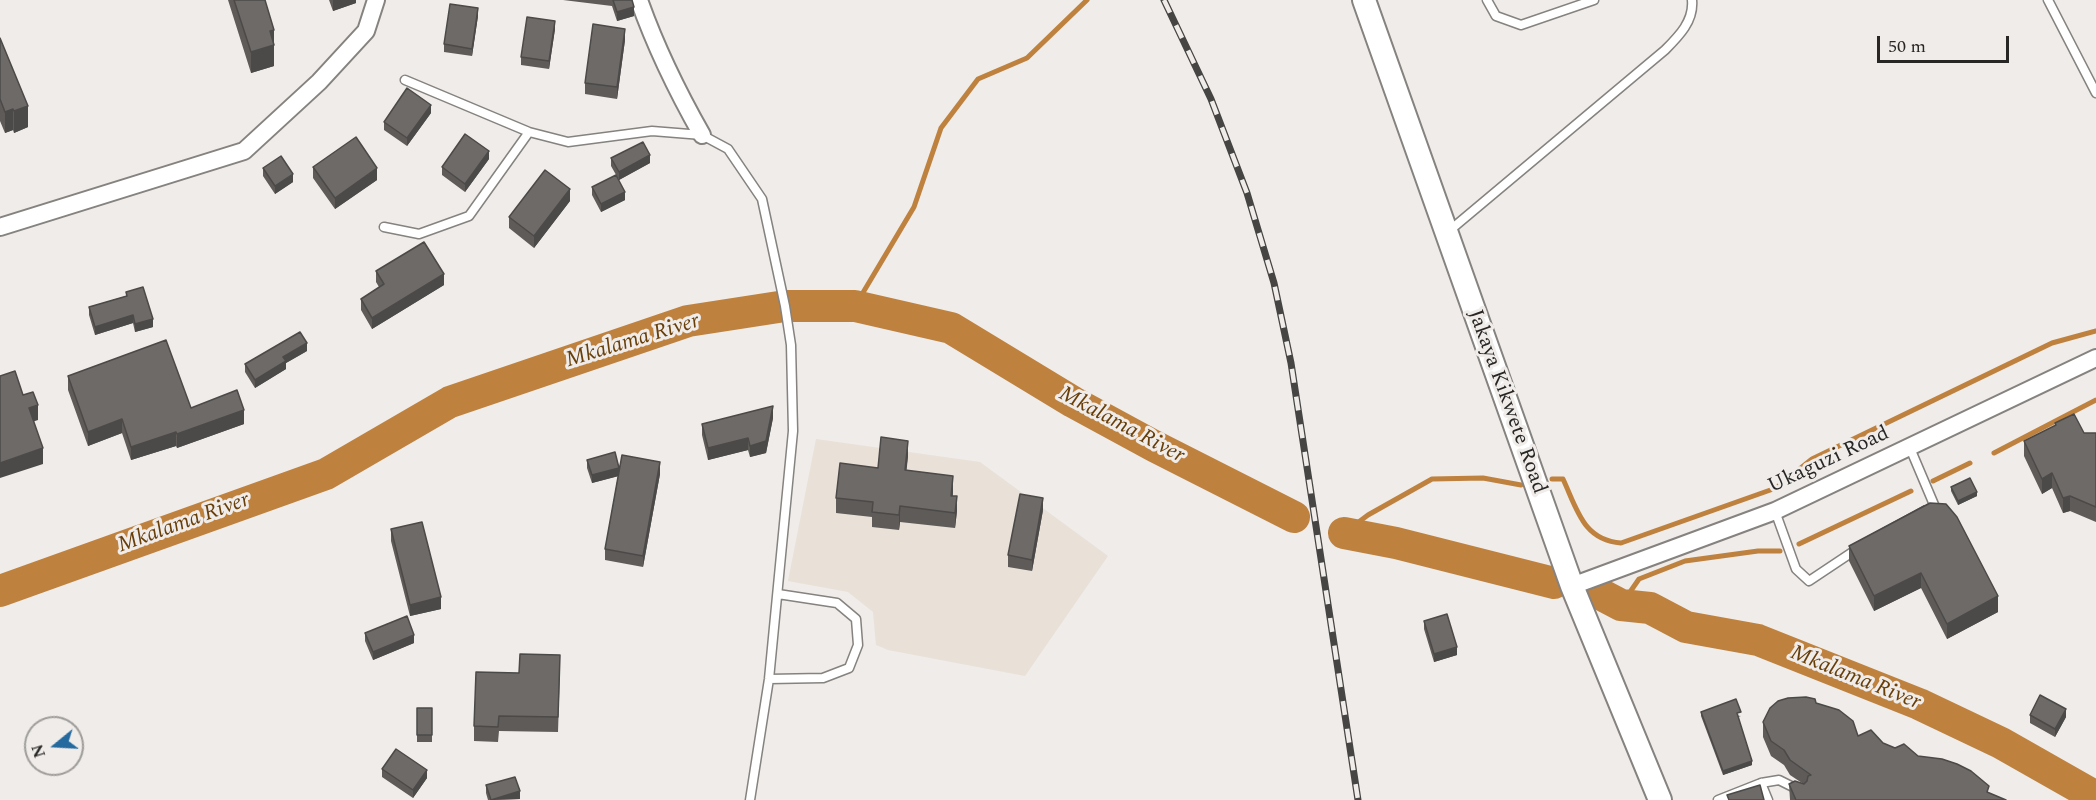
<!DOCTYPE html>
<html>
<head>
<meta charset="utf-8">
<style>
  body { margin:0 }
  #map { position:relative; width:2096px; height:800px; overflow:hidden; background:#efece9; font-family:Spectral,serif }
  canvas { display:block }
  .north { position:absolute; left:24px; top:716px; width:60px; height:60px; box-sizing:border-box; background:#efece9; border:2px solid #9f9d9b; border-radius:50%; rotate:252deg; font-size:16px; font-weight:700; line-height:24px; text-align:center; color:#282726 }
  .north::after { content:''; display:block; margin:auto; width:21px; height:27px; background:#246a9e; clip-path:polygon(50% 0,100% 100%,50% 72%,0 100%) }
  .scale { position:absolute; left:1877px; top:36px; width:132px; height:27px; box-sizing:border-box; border:3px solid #282726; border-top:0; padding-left:8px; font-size:18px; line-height:21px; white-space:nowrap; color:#282726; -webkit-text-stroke:4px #efece9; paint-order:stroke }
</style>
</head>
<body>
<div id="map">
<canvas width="2096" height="800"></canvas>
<div class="north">N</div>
<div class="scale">50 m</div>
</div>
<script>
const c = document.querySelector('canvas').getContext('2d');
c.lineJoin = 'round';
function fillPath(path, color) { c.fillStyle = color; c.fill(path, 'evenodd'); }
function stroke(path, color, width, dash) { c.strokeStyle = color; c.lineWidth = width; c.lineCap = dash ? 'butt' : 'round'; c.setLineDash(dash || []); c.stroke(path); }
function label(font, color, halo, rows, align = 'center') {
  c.font = font + ' Spectral,serif'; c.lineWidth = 6; c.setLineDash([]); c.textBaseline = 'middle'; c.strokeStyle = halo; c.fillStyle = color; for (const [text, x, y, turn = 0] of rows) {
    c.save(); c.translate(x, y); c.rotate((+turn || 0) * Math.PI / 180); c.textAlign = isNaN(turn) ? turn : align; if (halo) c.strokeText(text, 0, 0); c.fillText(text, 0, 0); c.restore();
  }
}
fillPath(new Path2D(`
  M 816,439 L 980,462 L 1108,556 L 1025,676 L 888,650 L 876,645 L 873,612 L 848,592 L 788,581 Z`), '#e9e0d8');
stroke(new Path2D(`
  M 855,306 L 914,207 L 941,128 L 978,79 L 1027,58 L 1087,0
  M 1994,453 L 2096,400
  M 1552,479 L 1563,479 C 1577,509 1583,540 1621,543 L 1776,488 L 1812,459 L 2052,343 L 2096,331
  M 1933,481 L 1970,463
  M 1344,533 L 1368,515 L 1432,479 L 1483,478 L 1521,485
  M 1799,544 L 1911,491
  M 1621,605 L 1639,579 L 1685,561 L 1758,551 L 1780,551`), '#bf813e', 5);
stroke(new Path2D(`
  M 1344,533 L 1396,543 L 1554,583
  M 0,591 L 326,474 L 450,402 L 688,321 L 785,306 L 855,306 L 951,328 L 1073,402 L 1154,446 L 1294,517
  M 1602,595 L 1621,605 L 1650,608 L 1686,627 L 1758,640 L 1919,704 L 2001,743 L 2096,797`), '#bf813e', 32);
const lane = new Path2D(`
  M 1487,0 L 1496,16 L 1521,25 L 1594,0
  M 2048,0 L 2096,93
  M 405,80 L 529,132 L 568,142 L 652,131 L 702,135 L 728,149 L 762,199 L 785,306 L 791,345 L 793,431 L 769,679 L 750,800
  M 384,227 L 419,234 L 469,216 L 529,132
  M 1449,231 L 1665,50 C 1679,36 1694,21 1692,0
  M 1910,448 L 1935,507 L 1929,510
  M 1775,511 L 1796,569 L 1809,581 L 1857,549
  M 769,679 L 823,678 L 849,668 L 858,645 L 856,619 L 837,603 L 778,594
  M 1761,783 L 1779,780 L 1797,789
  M 1718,800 L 1761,783 L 1768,800`);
const street = new Path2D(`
  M 639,0 C 656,48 677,91 702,135
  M 0,227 L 244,151 L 319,82 L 366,31 L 376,0
  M 1572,586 L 1775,511 L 2096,358`);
const secondary = new Path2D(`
  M 1364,0 L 1572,586 L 1660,800`);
stroke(lane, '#85827f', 11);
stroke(street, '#85827f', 20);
stroke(secondary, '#85827f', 26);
stroke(lane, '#fff', 8);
stroke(street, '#fff', 16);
stroke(secondary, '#fff', 22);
const rail = new Path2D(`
  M 1164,0 L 1211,99 L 1247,193 L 1274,283 L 1291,363 L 1358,800`);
stroke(rail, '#464544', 7);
stroke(rail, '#efece9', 4.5, [14]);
fillPath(new Path2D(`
  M 228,0 L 265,0 L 274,30 L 274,66 L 251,73 Z
  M 329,0 L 356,0 L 356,3 L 333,11 Z
  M 563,0 L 632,0 L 634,16 L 617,21 L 612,6 Z
  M 478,16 L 472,56 L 444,52 L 444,44 Z
  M 555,29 L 549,69 L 521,65 L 521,57 Z
  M 0,38 L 28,127 L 14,133 L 13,130 L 5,133 L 0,121 Z
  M 625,40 L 617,99 L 585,94 L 585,83 Z
  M 431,113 L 407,146 L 384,130 L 384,122 Z
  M 611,158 L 650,163 L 619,180 L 611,166 Z
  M 489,159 L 465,192 L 442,175 L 442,167 Z
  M 313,167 L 377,180 L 335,209 L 313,178 Z
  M 263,168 L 293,182 L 275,194 L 263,176 Z
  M 592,187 L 625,200 L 601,212 L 592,195 Z
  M 570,201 L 534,248 L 509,228 L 509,217 Z
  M 376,271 L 444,285 L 372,329 L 361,310 L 361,299 L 379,287 L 376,282 Z
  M 126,292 L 153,327 L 135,332 L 133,323 L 95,335 L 89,315 L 89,307 L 126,296 Z
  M 307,351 L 286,363 L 286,369 L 255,388 L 245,372 L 245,364 Z
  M 68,376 L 191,408 L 244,424 L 177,448 L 176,446 L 131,460 L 122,433 L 88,446 L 68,390 Z
  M 773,418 L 766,453 L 750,457 L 748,450 L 708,460 L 702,435 L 702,424 Z
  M 2055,423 L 2084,433 L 2096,433 L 2096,522 L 2070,511 L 2063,513 L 2052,488 L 2042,494 L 2024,456 L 2024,441 L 2055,426 Z
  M 908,456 L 906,471 L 953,491 L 953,496 L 957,511 L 955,528 L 900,522 L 899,530 L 872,527 L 872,517 L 836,513 L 836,498 L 878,468 Z
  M 587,460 L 619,471 L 660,474 L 643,567 L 605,560 L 605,549 L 618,476 L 592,483 L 587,468 Z
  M 1951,487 L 1977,496 L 1958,505 L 1951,491 Z
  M 1924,505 L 1998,612 L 1947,639 L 1921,588 L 1874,611 L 1849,561 L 1849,546 Z
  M 1043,510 L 1032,571 L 1008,567 L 1008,555 Z
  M 391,529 L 441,609 L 410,616 L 391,541 Z
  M 1424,621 L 1457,655 L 1434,662 L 1424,629 Z
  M 365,633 L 414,643 L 373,660 L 365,641 Z
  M 560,670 L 558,732 L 499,731 L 498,742 L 474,741 L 474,726 L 519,673 Z
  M 1816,703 L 1858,736 L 1918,756 L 1989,793 L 2006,800 L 1790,800 L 1789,784 L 1802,783 L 1790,775 L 1784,765 L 1771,756 L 1763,737 L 1763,722 Z
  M 417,708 L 432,708 L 432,742 L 417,742 Z
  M 1701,712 L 1741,716 L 1738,717 L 1752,765 L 1723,775 L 1701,716 Z
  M 2030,715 L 2066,717 L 2055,737 L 2030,723 Z
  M 382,769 L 427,778 L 413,798 L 382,777 Z
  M 486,785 L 520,799 L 488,800 L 486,793 Z`), '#5e5b59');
fillPath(new Path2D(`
  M 333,0 L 356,0 L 356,3 L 333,11 Z
  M 634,7 L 634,16 L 617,21 L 617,12 Z
  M 478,8 L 478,16 L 472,56 L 472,49 Z
  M 555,21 L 555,29 L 549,69 L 549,61 Z
  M 625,29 L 625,40 L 617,99 L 617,87 Z
  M 274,30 L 274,66 L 251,73 L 251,52 L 270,31 Z
  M 431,105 L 431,113 L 407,146 L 407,138 Z
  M 28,106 L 28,127 L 14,133 L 14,111 Z
  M 13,109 L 13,130 L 5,133 L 5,112 Z
  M 489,151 L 489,159 L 465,192 L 465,184 Z
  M 650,155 L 650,163 L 619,180 L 619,172 Z
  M 377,168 L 377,180 L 335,209 L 335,198 Z
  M 293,174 L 293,182 L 275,194 L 275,186 Z
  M 570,189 L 570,201 L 534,248 L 534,236 Z
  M 625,192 L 625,200 L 601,212 L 601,204 Z
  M 444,274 L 444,285 L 372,329 L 372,318 Z
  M 133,315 L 133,323 L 95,335 L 95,327 Z
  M 153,319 L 153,327 L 135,332 L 135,324 Z
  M 307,343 L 307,351 L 286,363 L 286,369 L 255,388 L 255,380 L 283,357 Z
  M 38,405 L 38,420 L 29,423 L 29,408 Z
  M 773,406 L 773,418 L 766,453 L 750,457 L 750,446 Z
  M 244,410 L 244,424 L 177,448 L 177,434 Z
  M 122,419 L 122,433 L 88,446 L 88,432 Z
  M 176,432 L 176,446 L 131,460 L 131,447 Z
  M 748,438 L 748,450 L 708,460 L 708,448 Z
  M 908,441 L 908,456 L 905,486 L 905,470 Z
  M 43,448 L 43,464 L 0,478 L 0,463 Z
  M 660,462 L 660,474 L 643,567 L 643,556 Z
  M 619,468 L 619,476 L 592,483 L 592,475 Z
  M 2052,473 L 2052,488 L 2042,494 L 2042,479 Z
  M 953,476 L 953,491 L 951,511 L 951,496 Z
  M 1977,492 L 1977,496 L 1958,505 L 1958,501 Z
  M 957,496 L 957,511 L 955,528 L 955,513 Z
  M 2070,496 L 2070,511 L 2063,513 L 2063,498 Z
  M 1043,498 L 1043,510 L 1032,571 L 1032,560 Z
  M 900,506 L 900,522 L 899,530 L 899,515 Z
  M 1921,573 L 1921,588 L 1874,611 L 1874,596 Z
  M 1998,596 L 1998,612 L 1947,639 L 1947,624 Z
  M 441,597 L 441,609 L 410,616 L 410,605 Z
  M 414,635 L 414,643 L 373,660 L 373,652 Z
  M 1457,647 L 1457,655 L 1434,662 L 1434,654 Z
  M 2066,709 L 2066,717 L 2055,737 L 2055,729 Z
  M 1752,761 L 1752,765 L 1723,775 L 1723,771 Z
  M 427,770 L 427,778 L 413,798 L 413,790 Z
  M 520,791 L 520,799 L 491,800 Z`), '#4c4a49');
const building = new Path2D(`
  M 234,0 L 265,0 L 274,30 L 270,31 L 274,45 L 251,52 Z
  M 613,0 L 632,0 L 634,7 L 617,12 Z
  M 450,4 L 478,8 L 472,49 L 444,44 Z
  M 527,17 L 555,21 L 549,61 L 521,57 Z
  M 593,24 L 625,29 L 617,87 L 585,83 Z
  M 0,38 L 28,106 L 14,111 L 13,109 L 5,112 L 0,99 Z
  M 407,88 L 431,105 L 407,138 L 384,122 Z
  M 465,134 L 489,151 L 465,184 L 442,167 Z
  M 356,137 L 377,168 L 335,198 L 313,167 Z
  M 643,142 L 650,155 L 619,172 L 611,158 Z
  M 281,156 L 293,174 L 275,186 L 263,168 Z
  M 545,170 L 570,189 L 534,236 L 509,217 Z
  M 616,175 L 625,192 L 601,204 L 592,187 Z
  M 424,242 L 444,274 L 372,318 L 361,299 L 384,284 L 376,271 Z
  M 143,287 L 153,319 L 135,324 L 133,315 L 95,327 L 89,307 L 127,296 L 126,292 Z
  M 300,332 L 307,343 L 283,357 L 286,361 L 255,380 L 245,364 Z
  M 166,340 L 191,408 L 237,390 L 244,410 L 177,434 L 176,432 L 131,447 L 122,419 L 88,432 L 68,376 Z
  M 15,371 L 23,395 L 33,392 L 38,405 L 29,408 L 43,448 L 0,463 L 0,376 Z
  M 773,406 L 766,441 L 750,446 L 748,438 L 708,448 L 702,424 Z
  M 2074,414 L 2084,433 L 2096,433 L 2096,507 L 2070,496 L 2063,498 L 2052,473 L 2042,479 L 2024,441 L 2056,425 L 2055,423 Z
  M 881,437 L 908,441 L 905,470 L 953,476 L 951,496 L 957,496 L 955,513 L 900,506 L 899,515 L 872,512 L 873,502 L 836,498 L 840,463 L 878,468 Z
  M 615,452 L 619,468 L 592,475 L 587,460 Z
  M 622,455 L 660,462 L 643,556 L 605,549 Z
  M 1970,478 L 1977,492 L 1958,501 L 1951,487 Z
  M 1020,494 L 1043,498 L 1032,560 L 1008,555 Z
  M 1930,503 L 1946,504 L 1957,517 L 1998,596 L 1947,624 L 1921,573 L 1874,596 L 1849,546 Z
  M 422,522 L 441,597 L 410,605 L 391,529 Z
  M 1447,614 L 1457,647 L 1434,654 L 1424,621 Z
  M 407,616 L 414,635 L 373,652 L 365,633 Z
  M 520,654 L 560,655 L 558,717 L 499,716 L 498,727 L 474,726 L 476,672 L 519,673 Z
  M 2040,695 L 2066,709 L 2055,729 L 2030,715 Z
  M 1806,697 L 1815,699 L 1816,703 L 1839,710 L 1853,721 L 1858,736 L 1871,730 L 1883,743 L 1895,748 L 1904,744 L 1918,756 L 1942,759 L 1957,764 L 1971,771 L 1989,786 L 1987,792 L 2006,800 L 1796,800 L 1789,784 L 1795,781 L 1804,784 L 1807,781 L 1808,776 L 1811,775 L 1790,760 L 1784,750 L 1771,741 L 1763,722 L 1770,708 L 1778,701 L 1788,698 Z
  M 1736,699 L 1741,712 L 1737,713 L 1752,761 L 1723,771 L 1701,712 Z
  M 417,708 L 432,708 L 432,735 L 417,735 Z
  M 396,749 L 427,770 L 413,790 L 382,769 Z
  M 515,777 L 520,791 L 491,800 L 486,785 Z
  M 1760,785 L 1764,800 L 1729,800 L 1727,795 Z`);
fillPath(building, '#6d6a68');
stroke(building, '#4c4a49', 1.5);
label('21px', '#282726', '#efece9', [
  ["Jakaya Kikwete Road",1506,402,70],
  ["Ukaguzi Road",1829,461,-25]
]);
label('italic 22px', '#683e09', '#efece9', [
  ["Mkalama River",633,342,-17],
  ["Mkalama River",1121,426,28],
  ["Mkalama River",184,524,-20],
  ["Mkalama River",1855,679,22]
]);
</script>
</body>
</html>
